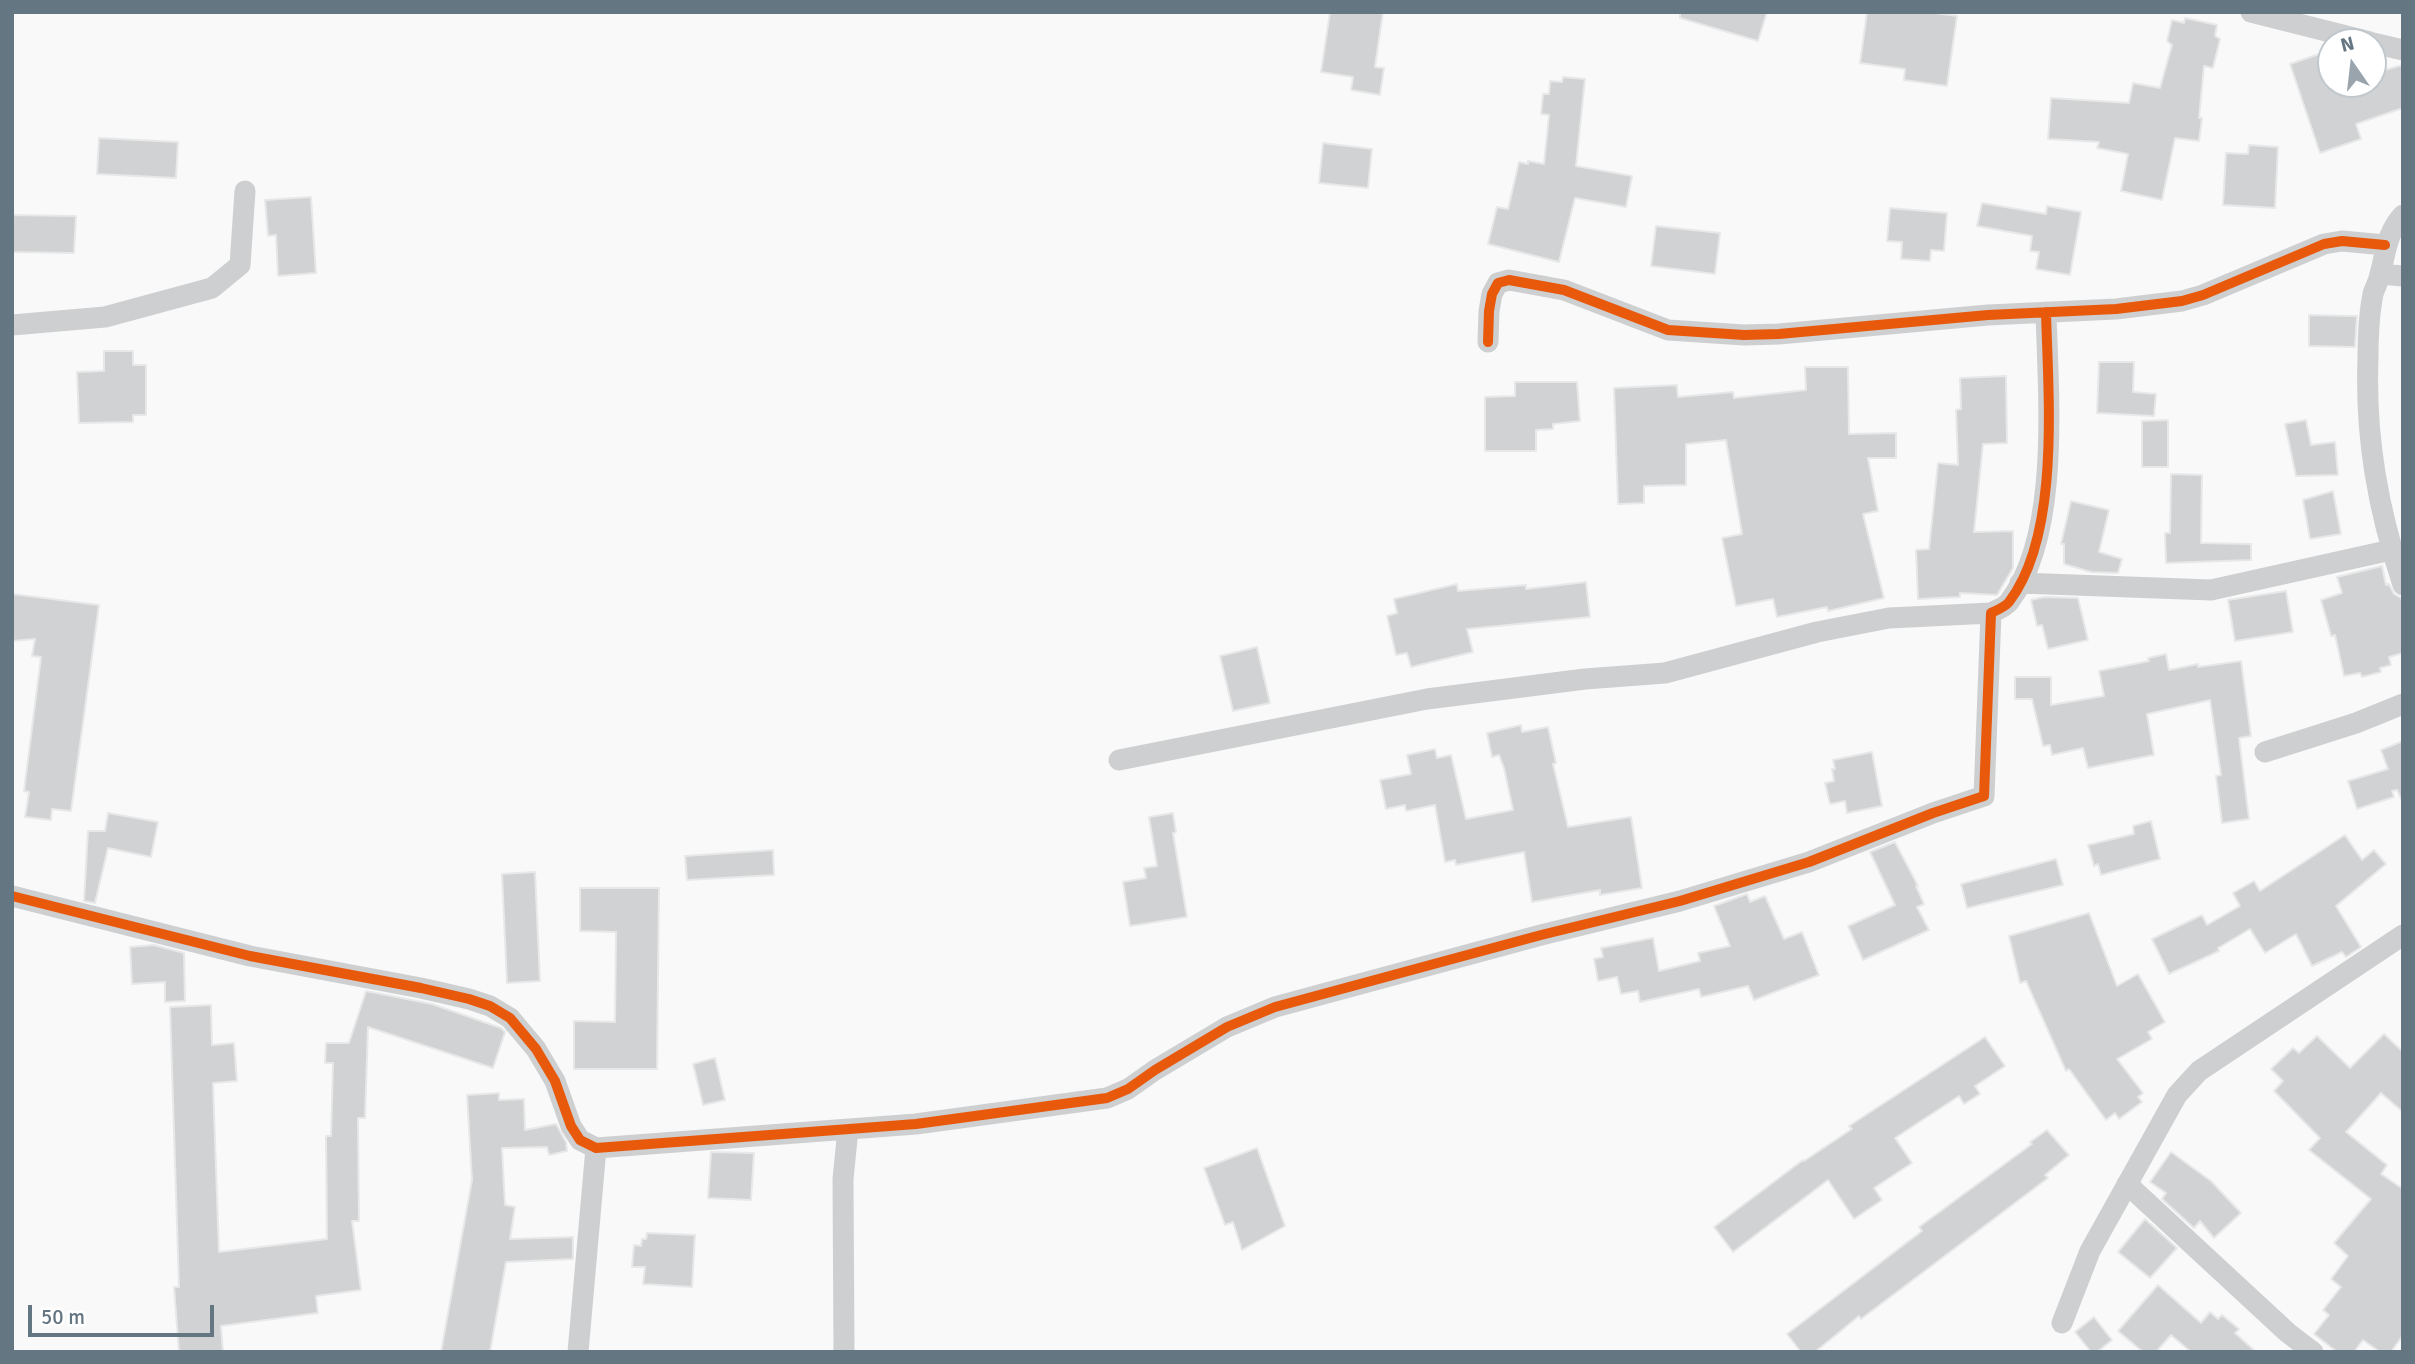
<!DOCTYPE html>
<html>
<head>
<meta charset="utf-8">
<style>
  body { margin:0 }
  #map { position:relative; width:2415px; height:1364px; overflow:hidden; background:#f9f9f9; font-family:Signika,sans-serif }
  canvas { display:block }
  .frame { position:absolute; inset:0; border:14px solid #657683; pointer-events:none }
  .north { position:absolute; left:2317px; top:28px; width:70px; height:70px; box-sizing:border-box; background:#fff; border:2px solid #c1c8cd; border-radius:50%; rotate:346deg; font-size:19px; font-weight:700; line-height:28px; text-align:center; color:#657683 }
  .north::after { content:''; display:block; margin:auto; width:24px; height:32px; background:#99a4ac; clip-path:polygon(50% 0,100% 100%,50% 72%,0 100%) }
  .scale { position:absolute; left:28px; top:1305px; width:186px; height:32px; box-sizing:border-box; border:4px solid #657683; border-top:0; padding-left:9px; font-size:21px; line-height:24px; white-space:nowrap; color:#657683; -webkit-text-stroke:5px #fff; paint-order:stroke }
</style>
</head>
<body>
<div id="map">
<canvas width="2415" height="1364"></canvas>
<div class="frame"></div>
<div class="north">N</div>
<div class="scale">50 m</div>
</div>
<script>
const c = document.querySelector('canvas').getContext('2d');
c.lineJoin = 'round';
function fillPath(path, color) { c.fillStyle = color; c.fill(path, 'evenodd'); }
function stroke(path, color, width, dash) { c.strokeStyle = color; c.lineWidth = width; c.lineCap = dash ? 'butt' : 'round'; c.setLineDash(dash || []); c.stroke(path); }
const building = new Path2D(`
  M 1330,12 L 1383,12 L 1375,67 L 1384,68 L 1380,95 L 1351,90 L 1353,77 L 1321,72 Z
  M 1680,12 L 1767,12 L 1758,41 L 1680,18 Z
  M 1867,12 L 1928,12 L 1957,16 L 1947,86 L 1904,80 L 1905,69 L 1860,63 Z
  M 2185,18 L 2217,25 L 2215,36 L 2220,39 L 2213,68 L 2204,66 L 2199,118 L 2202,118 L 2199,141 L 2175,138 L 2162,200 L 2121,191 L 2128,154 L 2097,148 L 2099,142 L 2048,139 L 2051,98 L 2129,103 L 2133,83 L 2160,88 L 2172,45 L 2167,41 L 2172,20 L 2184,23 Z
  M 2319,54 L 2329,84 L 2373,84 L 2373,73 L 2403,65 L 2403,108 L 2356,124 L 2361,139 L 2320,153 L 2290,64 Z
  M 1563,77 L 1585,79 L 1576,166 L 1632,176 L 1626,207 L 1575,198 L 1559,262 L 1488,244 L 1497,207 L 1508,209 L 1519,162 L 1528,164 L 1528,161 L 1544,164 L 1549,115 L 1541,114 L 1543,94 L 1549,94 L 1550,81 L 1562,82 Z
  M 99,138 L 178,142 L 176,178 L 97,174 Z
  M 1323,143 L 1372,149 L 1368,188 L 1319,183 Z
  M 2249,145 L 2278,147 L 2275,208 L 2223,205 L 2226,153 L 2248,154 Z
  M 311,197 L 316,273 L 278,276 L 276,235 L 268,236 L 265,200 Z
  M 1982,203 L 2046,214 L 2047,206 L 2081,212 L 2070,275 L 2036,269 L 2039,252 L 2030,251 L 2032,236 L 1977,226 Z
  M 1890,208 L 1947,213 L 1944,251 L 1931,250 L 1930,261 L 1901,259 L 1902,242 L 1887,241 Z
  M 12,215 L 76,216 L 74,253 L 12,252 Z
  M 1656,226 L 1720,233 L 1715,274 L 1651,266 Z
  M 2309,315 L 2357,316 L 2355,347 L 2309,346 Z
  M 104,351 L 133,351 L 133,365 L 146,365 L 146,415 L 133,415 L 133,422 L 79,423 L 77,372 L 104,371 Z
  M 2099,362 L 2134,362 L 2133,392 L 2156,394 L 2154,416 L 2097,413 Z
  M 1805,367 L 1848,367 L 1849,434 L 1896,433 L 1896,458 L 1868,458 L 1878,511 L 1863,514 L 1884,598 L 1828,611 L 1827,607 L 1777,617 L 1773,599 L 1736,606 L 1722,538 L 1742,534 L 1726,440 L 1686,444 L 1686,485 L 1644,486 L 1644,503 L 1618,504 L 1614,388 L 1677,385 L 1678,397 L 1733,392 L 1734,398 L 1806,390 Z
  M 2006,376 L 2007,443 L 1983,444 L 1974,532 L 2013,531 L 2013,568 L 1997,595 L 1960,593 L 1960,597 L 1918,599 L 1916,550 L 1929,549 L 1938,463 L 1958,465 L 1956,410 L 1961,409 L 1960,378 Z
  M 1515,382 L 1577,382 L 1580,421 L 1553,424 L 1553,429 L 1536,430 L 1536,451 L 1485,451 L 1485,397 L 1515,396 Z
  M 2168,420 L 2168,467 L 2142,467 L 2142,421 Z
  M 2306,420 L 2311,445 L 2335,442 L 2338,475 L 2296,476 L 2285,424 Z
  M 2171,474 L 2202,475 L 2201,543 L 2251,544 L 2251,560 L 2166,563 L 2165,533 L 2170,533 Z
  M 2333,491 L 2341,534 L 2310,539 L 2303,500 Z
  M 2071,501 L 2109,510 L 2099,552 L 2122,559 L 2118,573 L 2091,572 L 2064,564 L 2064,544 L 2061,544 Z
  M 2382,566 L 2386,585 L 2389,584 L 2394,594 L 2401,598 L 2403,604 L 2403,653 L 2389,657 L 2391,665 L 2380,668 L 2381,672 L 2362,677 L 2360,673 L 2344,676 L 2335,635 L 2331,636 L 2321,600 L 2342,593 L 2337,577 Z
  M 1586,582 L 1590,617 L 1467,629 L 1473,652 L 1411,667 L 1407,653 L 1396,655 L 1387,616 L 1397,613 L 1394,599 L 1457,584 L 1458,591 L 1526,585 L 1526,589 Z
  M 2286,591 L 2293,632 L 2235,641 L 2228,600 Z
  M 12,594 L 99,605 L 71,811 L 52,809 L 51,820 L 25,817 L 29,792 L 24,791 L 41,657 L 32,656 L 35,639 L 12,641 Z
  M 2044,597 L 2078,598 L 2088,640 L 2048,649 L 2042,625 L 2037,626 L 2031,600 Z
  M 1257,647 L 1270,703 L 1233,711 L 1220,656 Z
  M 2166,654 L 2169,670 L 2198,664 L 2198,667 L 2241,661 L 2251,736 L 2239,738 L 2249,819 L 2222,823 L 2216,776 L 2221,775 L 2210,700 L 2147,714 L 2154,755 L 2088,768 L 2083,748 L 2052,755 L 2050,745 L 2043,746 L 2032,699 L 2015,699 L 2015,677 L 2051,677 L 2051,705 L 2104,696 L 2099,671 L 2149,661 L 2148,658 Z
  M 1521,725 L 1522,732 L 1548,727 L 1556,763 L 1553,764 L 1568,827 L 1631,817 L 1642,888 L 1600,895 L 1600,890 L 1532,902 L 1524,852 L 1456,865 L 1455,860 L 1445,862 L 1435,805 L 1406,811 L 1405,805 L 1386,809 L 1380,780 L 1411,774 L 1407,755 L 1435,749 L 1437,758 L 1451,755 L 1466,819 L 1513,810 L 1504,768 L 1499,755 L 1492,757 L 1487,733 Z
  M 2403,741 L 2403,803 L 2397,790 L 2392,791 L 2394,797 L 2357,809 L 2348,781 L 2388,769 L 2381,750 Z
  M 1872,752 L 1882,806 L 1847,813 L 1845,801 L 1830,804 L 1825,783 L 1834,781 L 1832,769 L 1835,769 L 1833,760 Z
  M 108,813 L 158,822 L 151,857 L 108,848 L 95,903 L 84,901 L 88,831 L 105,831 Z
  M 1173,813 L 1176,832 L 1173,833 L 1187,917 L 1130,926 L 1123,882 L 1146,878 L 1144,868 L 1157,866 L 1149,817 Z
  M 2151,821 L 2160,859 L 2101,875 L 2098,864 L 2094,866 L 2088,845 L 2134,834 L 2133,826 Z
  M 2345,835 L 2362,860 L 2374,850 L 2386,864 L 2336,906 L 2361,947 L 2346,957 L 2342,952 L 2312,966 L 2296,934 L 2265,953 L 2250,929 L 2218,948 L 2219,951 L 2169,974 L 2152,939 L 2202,915 L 2207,925 L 2240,906 L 2233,893 L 2254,881 L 2260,891 Z
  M 1895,842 L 1918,886 L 1916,886 L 1924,904 L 1917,907 L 1929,930 L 1863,960 L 1848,926 L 1895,905 L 1870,852 Z
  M 773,850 L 774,875 L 687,880 L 685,856 Z
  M 2056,859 L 2063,885 L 1967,908 L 1961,884 Z
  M 535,872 L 540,981 L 507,983 L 502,874 Z
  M 580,888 L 659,888 L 657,1069 L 574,1069 L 574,1021 L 615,1022 L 616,932 L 580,931 Z
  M 1747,894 L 1750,902 L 1765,896 L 1784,939 L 1802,932 L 1819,975 L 1754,1000 L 1748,986 L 1701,997 L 1699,989 L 1640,1002 L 1638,991 L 1621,994 L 1617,977 L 1598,981 L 1594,959 L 1603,957 L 1601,948 L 1653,938 L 1659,971 L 1700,961 L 1698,953 L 1730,946 L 1714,906 Z
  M 2089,913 L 2117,986 L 2138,974 L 2165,1022 L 2148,1032 L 2152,1039 L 2117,1059 L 2143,1093 L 2138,1097 L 2142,1102 L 2119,1119 L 2115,1113 L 2106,1120 L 2069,1069 L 2066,1071 L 2026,981 L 2020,983 L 2009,936 Z
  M 154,945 L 184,953 L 185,1001 L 165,1002 L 165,982 L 132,984 L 130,947 Z
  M 366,991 L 432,1004 L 501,1028 L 505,1032 L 493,1068 L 368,1027 L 365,1118 L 358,1118 L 359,1221 L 352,1221 L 361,1290 L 316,1296 L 318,1313 L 221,1326 L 223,1352 L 179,1352 L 174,1287 L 179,1287 L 170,1007 L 211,1005 L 212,1045 L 234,1043 L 237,1081 L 213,1083 L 219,1252 L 327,1239 L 326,1136 L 331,1136 L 333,1063 L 325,1063 L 326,1043 L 349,1043 Z
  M 2384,1034 L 2403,1052 L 2403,1112 L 2381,1093 L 2346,1132 L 2387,1165 L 2381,1174 L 2403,1189 L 2403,1335 L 2391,1352 L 2380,1352 L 2363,1340 L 2354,1352 L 2337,1352 L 2314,1334 L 2329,1315 L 2323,1310 L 2341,1287 L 2331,1279 L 2348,1256 L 2334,1243 L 2371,1199 L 2309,1150 L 2320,1138 L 2274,1091 L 2283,1081 L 2271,1069 L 2293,1048 L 2299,1053 L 2317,1036 L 2350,1068 Z
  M 1985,1037 L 2005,1066 L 1975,1086 L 1980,1094 L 1964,1104 L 1959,1096 L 1895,1138 L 1912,1163 L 1874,1188 L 1882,1200 L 1854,1219 L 1828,1180 L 1733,1252 L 1714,1227 L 1803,1160 L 1804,1161 L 1852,1129 L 1849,1126 Z
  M 715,1058 L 725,1100 L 703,1105 L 693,1064 Z
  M 499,1093 L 499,1100 L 524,1099 L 525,1130 L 556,1124 L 566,1142 L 567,1151 L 549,1155 L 547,1147 L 502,1148 L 505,1205 L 515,1207 L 510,1239 L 573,1237 L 573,1259 L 506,1262 L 490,1352 L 441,1352 L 472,1180 L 467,1095 Z
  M 2047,1130 L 2069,1155 L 2045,1175 L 2048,1178 L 1861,1319 L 1859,1316 L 1815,1352 L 1801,1352 L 1787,1334 L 1922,1231 L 1919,1227 L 2032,1144 L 2030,1142 Z
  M 1257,1148 L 1285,1226 L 1242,1250 L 1233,1222 L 1225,1225 L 1204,1168 Z
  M 711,1152 L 754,1153 L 751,1200 L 708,1198 Z
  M 2171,1152 L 2211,1181 L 2241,1213 L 2214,1238 L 2200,1221 L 2194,1228 L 2162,1199 L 2166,1193 L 2150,1182 Z
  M 2145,1219 L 2177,1248 L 2150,1278 L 2118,1252 Z
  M 647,1233 L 695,1235 L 692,1287 L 643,1284 L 645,1267 L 632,1267 L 634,1245 L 641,1246 L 642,1239 L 646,1239 Z
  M 2158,1285 L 2201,1323 L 2210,1312 L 2218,1319 L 2222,1315 L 2239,1329 L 2235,1333 L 2256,1352 L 2191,1352 L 2171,1335 L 2156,1352 L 2143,1352 L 2118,1331 Z
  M 2094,1317 L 2112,1340 L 2097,1352 L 2091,1352 L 2075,1332 Z`);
fillPath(building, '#d0d2d3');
stroke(building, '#e8e8e8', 2);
stroke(new Path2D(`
  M 2251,12 L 2370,42
  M 2373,43 L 2403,50
  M 2403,215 C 2387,232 2386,252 2380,274 C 2379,281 2375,287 2373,294 C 2369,314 2368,337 2368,358 C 2365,438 2378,509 2403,585
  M 2380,274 L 2403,276
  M 12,325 L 105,317 L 212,288 L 240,265 L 245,191
  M 1488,342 L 1489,311 L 1492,294 L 1498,283 L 1509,280 L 1564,290 L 1668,330 L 1744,335 L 1779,334 L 1988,315 L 2116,309 L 2182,301 L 2203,295 L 2324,244 L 2342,241 L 2385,245
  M 2020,583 L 2211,590 L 2391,550
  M 2265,752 L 2356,723 L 2403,704
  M 1119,760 L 1427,699 L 1585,679 L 1665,673 L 1817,632 L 1889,618 L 1991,613
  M 12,896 L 250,956 L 421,988 L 469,999 L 490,1006 L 510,1018 L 536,1049 L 555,1081 L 571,1126 L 580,1140 L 596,1148 L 916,1124 L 1107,1098 L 1128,1089 L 1155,1070 L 1227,1027 L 1275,1007 L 1541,935 L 1680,901 L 1809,862 L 1933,813 L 1984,796 L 1991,613 C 1997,610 2005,607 2009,602 C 2061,534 2048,394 2046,312
  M 2127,1184 L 2288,1333 L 2313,1352
  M 2062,1323 L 2090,1251 L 2177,1095 L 2199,1071 L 2403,935
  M 578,1352 L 596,1148
  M 844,1352 L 843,1179 L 848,1129`), '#cecfd0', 21);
stroke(new Path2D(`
  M 1488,342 L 1489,311 L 1492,294 L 1498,283 L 1509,280 L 1564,290 L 1668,330 L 1744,335 L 1779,334 L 1988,315 L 2116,309 L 2182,301 L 2203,295 L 2324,244 L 2342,241 L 2385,245
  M 12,896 L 250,956 L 421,988 L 469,999 L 490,1006 L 510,1018 L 536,1049 L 555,1081 L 571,1126 L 580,1140 L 596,1148 L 916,1124 L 1107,1098 L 1128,1089 L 1155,1070 L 1227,1027 L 1275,1007 L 1541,935 L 1680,901 L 1809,862 L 1933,813 L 1984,796 L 1991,613 C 1997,610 2005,607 2009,602 C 2061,534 2048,394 2046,312`), '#e8590c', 10);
</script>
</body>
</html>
